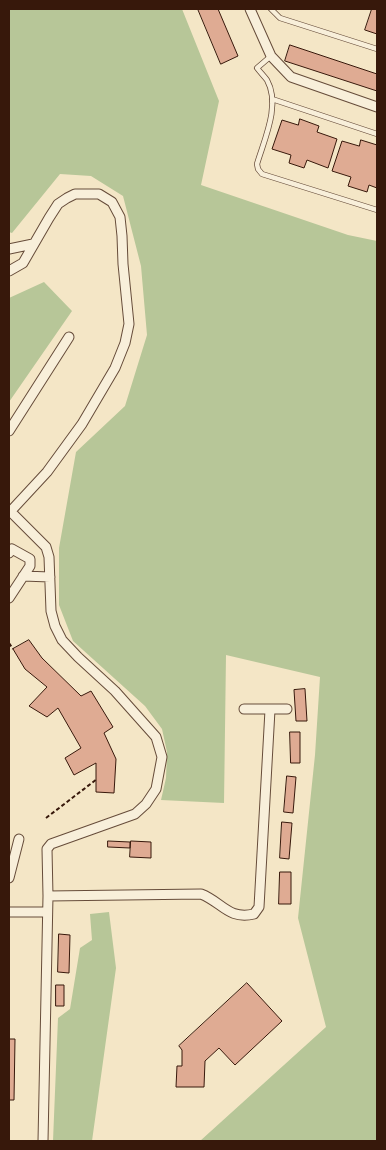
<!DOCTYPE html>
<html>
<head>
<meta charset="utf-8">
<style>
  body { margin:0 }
  #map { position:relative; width:386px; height:1150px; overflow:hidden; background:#f4e6c6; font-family:"Sorts Mill Goudy",serif }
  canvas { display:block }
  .frame { position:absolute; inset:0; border:10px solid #37180b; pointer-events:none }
</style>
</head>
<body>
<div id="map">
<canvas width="386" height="1150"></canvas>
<div class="frame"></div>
</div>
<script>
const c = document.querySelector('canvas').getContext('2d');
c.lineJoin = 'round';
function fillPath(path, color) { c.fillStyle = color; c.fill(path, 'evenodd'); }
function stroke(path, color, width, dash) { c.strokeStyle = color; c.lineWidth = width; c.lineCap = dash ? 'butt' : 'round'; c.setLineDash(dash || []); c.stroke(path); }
fillPath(new Path2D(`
  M 9,9 L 182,9 L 219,101 L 201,185 L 348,235 L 377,241 L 377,1141 L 200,1141 L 326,1027 L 298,918 L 315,755 L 320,677 L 226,655 L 224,803 L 161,800 L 166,778 L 167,752 L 162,729 L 145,706 L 73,641 L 59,605 L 59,548 L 76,452 L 125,406 L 147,335 L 141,266 L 123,196 L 91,176 L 60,174 L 12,233 L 9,232 Z
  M 44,282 L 72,311 L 9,402 L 9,298 Z
  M 109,912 L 116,968 L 92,1141 L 53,1141 L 58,1018 L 70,1009 L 80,948 L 92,940 L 90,914 Z`), '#b7c698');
const building = new Path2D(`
  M 198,9 L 218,9 L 238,56 L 221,64 Z
  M 372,9 L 377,9 L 377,34 L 365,30 Z
  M 290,45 L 377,74 L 377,91 L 285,61 Z
  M 300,119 L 319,126 L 317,132 L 337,139 L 328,168 L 307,160 L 304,168 L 289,163 L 291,155 L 272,149 L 282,120 L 298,125 Z
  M 361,140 L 377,145 L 377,188 L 369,185 L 367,192 L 348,186 L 351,177 L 332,171 L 342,141 L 359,146 Z
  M 29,640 L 42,658 L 81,696 L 91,691 L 113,727 L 104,733 L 116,759 L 114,793 L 96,792 L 96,763 L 74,775 L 65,758 L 81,748 L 58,708 L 47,717 L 29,706 L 47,687 L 25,669 L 13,649 Z
  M 305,689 L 307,721 L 296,721 L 294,690 Z
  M 290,732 L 300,732 L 300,763 L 291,763 Z
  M 287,776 L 296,777 L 293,813 L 284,812 Z
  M 282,822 L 292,823 L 289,859 L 280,858 Z
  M 108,841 L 130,842 L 130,848 L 108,847 Z
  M 131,841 L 151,842 L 151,858 L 130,857 Z
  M 280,872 L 291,872 L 291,904 L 279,904 Z
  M 59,934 L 70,935 L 69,973 L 58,972 Z
  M 247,983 L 282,1021 L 235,1065 L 219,1048 L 205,1061 L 204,1087 L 176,1087 L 177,1066 L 182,1066 L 182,1050 L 179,1046 Z
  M 56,985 L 64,985 L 64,1006 L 56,1006 Z
  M 9,1039 L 15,1039 L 14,1100 L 9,1100 Z`);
fillPath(building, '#dfab93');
stroke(building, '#37180b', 1);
const lane = new Path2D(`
  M 271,9 L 280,18 L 377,49
  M 271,56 L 257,68 C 260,72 264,76 267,80 C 281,105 264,140 257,164 L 258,169 L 262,174 L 377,210
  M 272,99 L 377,134`);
const street = new Path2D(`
  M 250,9 L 271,56 L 291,77 L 377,107
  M 9,249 L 33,244
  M 9,271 L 23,263 L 49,218 L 58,204 L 67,198 L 75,194 L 99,194 L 112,202 L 120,217 L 122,236 L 123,264 L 129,324 L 125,343 L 115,368 L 82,424 L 47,472 L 9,513
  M 9,431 L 69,337
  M 11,512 L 46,547 L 49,557 L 51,611 L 55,626 L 62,640 L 78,657 L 115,691 L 156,737 L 162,757 L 156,789 L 146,804 L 135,814 L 51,844 L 47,849 L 48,896 L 43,1141
  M 9,553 L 12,549 L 30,559 L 30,566 L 9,598
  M 23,576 L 50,577
  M 244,709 L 287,709
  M 9,878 L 19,839
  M 48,896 L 201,894 C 222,902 228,920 254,914 L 259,907 L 270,710
  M 9,912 L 47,912`);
stroke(lane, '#664c3a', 6);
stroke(street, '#664c3a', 11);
stroke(new Path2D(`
  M 9,643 L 13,649
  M 46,818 L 97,779`), '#37180b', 2, [4, 2.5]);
stroke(lane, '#f8efda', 4.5);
stroke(street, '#f8efda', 9);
</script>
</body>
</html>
